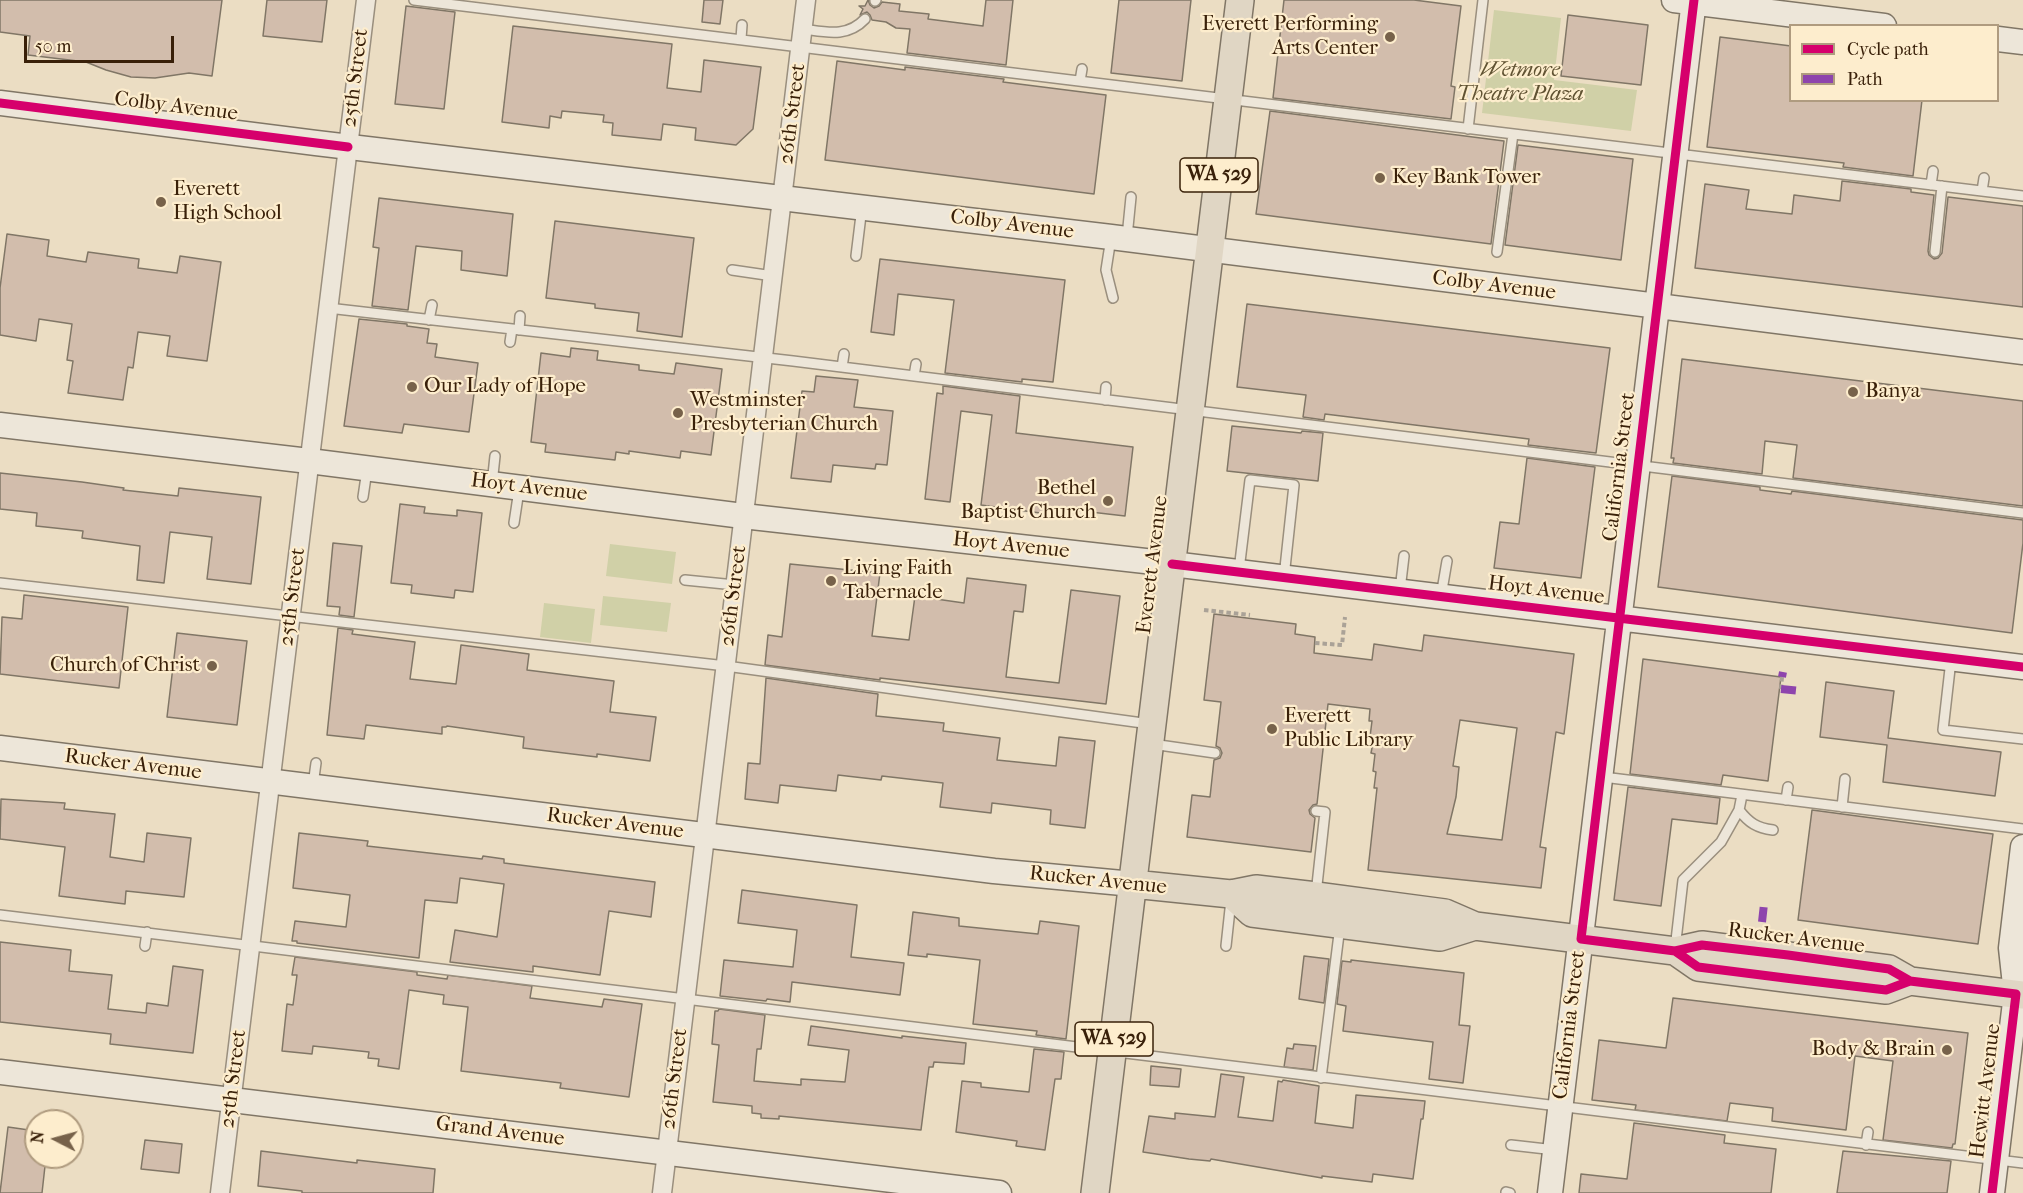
<!DOCTYPE html>
<html>
<head>
<meta charset="utf-8">
<style>
  body { margin:0 }
  #map { position:relative; width:2023px; height:1193px; overflow:hidden; background:#ebddc3; font-family:"IM FELL French Canon",serif }
  canvas { display:block }
  .legend { position:absolute; left:1789px; top:24px; width:210px; height:78px; box-sizing:border-box; background:#fdedcd; border:2px solid #af9b7f; margin:0; padding:8px 10px; list-style:none; font-size:18px; color:#392009 }
  .legend li { display:flex; align-items:center; gap:12px; height:30px }
  .legend b { width:30px; border:2px solid #af9b7f }
  .north { position:absolute; left:24px; top:1109px; width:60px; height:60px; box-sizing:border-box; background:#fdedcd; border:2px solid #af9b7f; border-radius:50%; rotate:276deg; font-size:16px; font-weight:700; line-height:24px; text-align:center; color:#392009 }
  .north::after { content:''; display:block; margin:auto; width:21px; height:27px; background:#77624a; clip-path:polygon(50% 0,100% 100%,50% 72%,0 100%) }
  .scale { position:absolute; left:24px; top:36px; width:150px; height:27px; box-sizing:border-box; border:3px solid #392009; border-top:0; padding-left:8px; font-size:18px; line-height:21px; white-space:nowrap; color:#392009; -webkit-text-stroke:4px #fdedcd; paint-order:stroke }
</style>
</head>
<body>
<div id="map">
<canvas width="2023" height="1193"></canvas>
<ul class="legend">
<li><b style="height:8px;background:#d6006c"></b>Cycle path</li>
<li><b style="height:8px;background:#8e44ad"></b>Path</li>
</ul>
<div class="north">N</div>
<div class="scale">50 m</div>
</div>
<script>
const c = document.querySelector('canvas').getContext('2d');
c.lineJoin = 'round';
function fillPath(path, color) { c.fillStyle = color; c.fill(path, 'evenodd'); }
function stroke(path, color, width, dash) { c.strokeStyle = color; c.lineWidth = width; c.lineCap = dash ? 'butt' : 'round'; c.setLineDash(dash || []); c.stroke(path); }
function label(font, color, halo, rows, align = 'center') {
  c.font = font + ' "IM FELL French Canon",serif'; c.lineWidth = 4.5; c.setLineDash([]); c.textBaseline = 'middle'; c.strokeStyle = halo; c.fillStyle = color; for (const [text, x, y, turn = 0] of rows) {
    c.save(); c.translate(x, y); c.rotate((+turn || 0) * Math.PI / 180); c.textAlign = isNaN(turn) ? turn : align; if (halo) c.strokeText(text, 0, 0); c.fillText(text, 0, 0); c.restore();
  }
}
fillPath(new Path2D(`
  M 1494,10 L 1561,18 L 1554,80 L 1637,90 L 1631,131 L 1482,113 Z
  M 610,544 L 676,552 L 672,584 L 606,576 Z
  M 603,596 L 671,603 L 667,632 L 600,625 Z
  M 544,603 L 595,609 L 591,643 L 540,637 Z`), '#d0d0a7');
const building = new Path2D(`
  M 0,0 L 222,0 L 212,76 L 189,73 L 155,78 L 131,77 L 106,70 L 86,62 L 28,55 L 30,36 L 0,32 Z
  M 267,0 L 327,0 L 322,42 L 263,36 Z
  M 704,0 L 723,0 L 720,24 L 702,22 Z
  M 868,0 L 870,5 L 874,8 L 879,6 L 882,2 L 900,4 L 899,11 L 929,14 L 928,19 L 983,26 L 986,0 L 1013,0 L 1006,65 L 907,53 L 910,29 L 896,28 L 886,22 L 872,20 L 870,15 L 867,12 L 860,15 L 863,9 L 859,6 L 865,6 Z
  M 1119,0 L 1191,0 L 1182,81 L 1111,73 Z
  M 1284,0 L 1414,0 L 1461,6 L 1451,86 L 1455,87 L 1451,119 L 1273,98 Z
  M 406,6 L 455,12 L 444,109 L 395,104 Z
  M 1568,15 L 1648,25 L 1641,85 L 1561,76 Z
  M 513,26 L 672,44 L 667,88 L 701,92 L 704,60 L 761,67 L 753,129 L 736,145 L 695,140 L 696,128 L 663,124 L 661,140 L 612,135 L 613,123 L 603,122 L 604,115 L 562,111 L 561,118 L 550,116 L 549,128 L 502,122 Z
  M 1720,37 L 1791,46 L 1791,100 L 1922,100 L 1913,176 L 1843,167 L 1844,163 L 1707,147 Z
  M 837,61 L 905,70 L 905,67 L 1004,79 L 1003,82 L 1106,95 L 1094,194 L 825,160 Z
  M 1270,111 L 1504,141 L 1491,244 L 1256,214 Z
  M 1518,145 L 1633,159 L 1621,260 L 1505,245 Z
  M 1842,181 L 1911,189 L 1911,192 L 1934,195 L 1928,251 L 1929,255 L 1934,259 L 1938,258 L 1942,253 L 1948,197 L 2023,206 L 2023,307 L 1695,268 L 1705,184 L 1749,190 L 1746,209 L 1792,214 L 1794,195 L 1840,201 Z
  M 379,198 L 513,214 L 507,276 L 461,270 L 462,251 L 416,246 L 408,310 L 372,306 L 379,248 L 373,247 Z
  M 555,221 L 694,238 L 682,337 L 637,331 L 639,313 L 595,308 L 595,304 L 546,298 Z
  M 7,234 L 49,240 L 47,256 L 86,262 L 88,252 L 139,259 L 138,268 L 177,273 L 180,256 L 221,262 L 207,361 L 167,356 L 170,336 L 138,332 L 133,368 L 128,367 L 123,400 L 68,393 L 73,361 L 67,360 L 72,324 L 39,319 L 36,341 L 0,335 L 0,288 Z
  M 880,259 L 1065,280 L 1053,382 L 1022,379 L 1022,382 L 945,373 L 954,300 L 898,294 L 894,335 L 871,332 Z
  M 1247,304 L 1610,348 L 1596,453 L 1528,445 L 1529,439 L 1325,414 L 1324,420 L 1303,417 L 1306,395 L 1237,387 Z
  M 359,319 L 407,324 L 407,326 L 429,329 L 427,343 L 437,344 L 435,357 L 478,363 L 469,432 L 404,424 L 402,433 L 344,426 Z
  M 571,348 L 598,351 L 597,360 L 639,365 L 639,370 L 674,374 L 676,363 L 722,369 L 711,455 L 681,451 L 680,458 L 629,451 L 629,454 L 616,452 L 615,460 L 545,452 L 546,444 L 531,442 L 541,353 L 570,357 Z
  M 1682,359 L 2023,401 L 2023,506 L 1793,478 L 1797,445 L 1765,441 L 1762,474 L 1673,463 L 1674,458 L 1671,458 Z
  M 816,376 L 858,380 L 854,407 L 893,411 L 887,465 L 876,464 L 875,469 L 833,465 L 831,482 L 791,478 L 802,391 L 814,392 Z
  M 943,386 L 1020,396 L 1016,433 L 1133,447 L 1125,516 L 1056,508 L 1055,515 L 981,505 L 992,415 L 961,411 L 950,502 L 925,499 L 937,393 L 943,394 Z
  M 1232,426 L 1301,433 L 1302,431 L 1323,433 L 1318,481 L 1227,471 Z
  M 1527,458 L 1595,467 L 1581,578 L 1494,568 L 1500,522 L 1519,524 Z
  M 0,473 L 82,482 L 124,488 L 123,490 L 178,496 L 179,488 L 261,497 L 251,584 L 207,579 L 212,537 L 170,532 L 164,583 L 137,580 L 140,546 L 82,538 L 83,531 L 36,526 L 37,513 L 0,509 Z
  M 1672,476 L 1760,487 L 1760,490 L 1791,494 L 1792,491 L 2023,520 L 2023,543 L 2012,633 L 1658,587 Z
  M 400,504 L 425,507 L 424,513 L 457,516 L 457,510 L 482,513 L 473,592 L 455,590 L 454,598 L 411,593 L 412,585 L 391,583 Z
  M 333,543 L 362,546 L 354,617 L 339,615 L 340,607 L 327,606 Z
  M 790,564 L 880,573 L 872,636 L 909,640 L 915,596 L 964,603 L 967,578 L 1026,585 L 1023,612 L 1014,611 L 1006,677 L 1059,683 L 1071,590 L 1120,596 L 1106,704 L 880,678 L 880,680 L 765,665 L 768,635 L 782,637 Z
  M 24,595 L 128,607 L 119,688 L 0,674 L 2,617 L 22,619 Z
  M 1214,614 L 1296,624 L 1295,634 L 1315,637 L 1314,653 L 1372,660 L 1374,644 L 1422,651 L 1424,635 L 1574,654 L 1564,734 L 1556,732 L 1540,847 L 1546,848 L 1541,888 L 1368,870 L 1377,788 L 1374,788 L 1376,772 L 1373,771 L 1375,754 L 1371,753 L 1374,738 L 1370,737 L 1372,721 L 1369,721 L 1370,709 L 1328,704 L 1317,804 L 1313,805 L 1309,810 L 1310,814 L 1315,818 L 1311,852 L 1187,837 L 1192,795 L 1210,797 L 1214,760 L 1220,758 L 1222,753 L 1220,748 L 1216,746 L 1221,702 L 1204,700 ZM 1460,720 L 1517,728 L 1502,840 L 1447,834 L 1456,797 L 1459,767 L 1453,766 Z
  M 338,628 L 353,630 L 352,634 L 415,642 L 410,679 L 456,684 L 461,645 L 529,654 L 527,670 L 614,681 L 610,712 L 656,717 L 650,761 L 597,754 L 597,757 L 523,748 L 524,737 L 447,726 L 446,727 L 442,727 L 442,734 L 366,725 L 364,739 L 327,735 Z
  M 177,633 L 247,641 L 237,725 L 167,717 Z
  M 1643,659 L 1781,677 L 1768,781 L 1723,775 L 1721,785 L 1630,774 Z
  M 766,678 L 878,694 L 876,716 L 944,723 L 943,731 L 1000,738 L 997,760 L 1056,766 L 1059,737 L 1095,741 L 1085,828 L 1050,824 L 1051,810 L 992,803 L 991,813 L 940,807 L 943,783 L 882,776 L 881,780 L 838,775 L 836,791 L 780,785 L 778,803 L 745,799 L 748,763 L 760,764 Z
  M 1826,682 L 1894,691 L 1888,738 L 2001,752 L 1995,796 L 1883,782 L 1887,745 L 1820,737 Z
  M 1628,787 L 1720,798 L 1717,824 L 1672,819 L 1661,906 L 1614,900 Z
  M 1,799 L 65,803 L 64,809 L 115,814 L 110,857 L 144,862 L 147,833 L 191,838 L 184,897 L 126,891 L 125,904 L 59,896 L 65,847 L 0,839 Z
  M 1812,810 L 1993,834 L 1978,944 L 1798,920 Z
  M 299,833 L 368,841 L 367,846 L 482,859 L 483,856 L 504,859 L 504,863 L 655,882 L 651,917 L 609,911 L 600,975 L 533,966 L 533,972 L 450,962 L 455,930 L 497,937 L 504,884 L 460,878 L 457,903 L 425,900 L 419,958 L 297,943 L 297,941 L 292,941 L 295,921 L 346,927 L 350,895 L 293,888 Z
  M 742,890 L 857,905 L 851,957 L 904,963 L 900,995 L 792,982 L 790,1002 L 767,999 L 766,1001 L 720,996 L 724,960 L 793,967 L 797,930 L 738,923 Z
  M 913,912 L 959,918 L 959,926 L 1038,934 L 1040,921 L 1079,926 L 1066,1039 L 1036,1035 L 1037,1031 L 973,1024 L 980,960 L 927,954 L 927,957 L 908,955 Z
  M 0,942 L 71,950 L 69,971 L 112,975 L 108,1009 L 146,1013 L 147,1003 L 168,1006 L 173,966 L 203,970 L 193,1053 L 110,1044 L 111,1034 L 0,1022 Z
  M 1304,956 L 1329,959 L 1324,1003 L 1299,999 Z
  M 295,957 L 417,972 L 417,975 L 447,979 L 448,975 L 532,986 L 530,998 L 602,1007 L 604,999 L 642,1004 L 629,1097 L 560,1088 L 561,1083 L 461,1071 L 468,1007 L 443,1004 L 444,995 L 409,990 L 399,1069 L 378,1066 L 379,1059 L 368,1058 L 369,1052 L 313,1046 L 312,1054 L 282,1051 L 287,1004 L 293,1005 L 297,975 L 292,975 Z
  M 1351,960 L 1464,973 L 1459,1025 L 1470,1026 L 1463,1083 L 1429,1079 L 1433,1042 L 1343,1031 L 1346,1006 L 1337,1004 L 1342,961 L 1351,962 Z
  M 1673,998 L 1968,1033 L 1955,1144 L 1953,1144 L 1952,1148 L 1883,1140 L 1893,1061 L 1855,1056 L 1846,1130 L 1772,1121 L 1773,1108 L 1730,1103 L 1727,1121 L 1635,1110 L 1636,1105 L 1592,1100 L 1599,1040 L 1666,1048 Z
  M 719,1009 L 765,1015 L 761,1049 L 757,1049 L 754,1081 L 801,1085 L 801,1079 L 845,1082 L 849,1050 L 808,1045 L 811,1026 L 902,1038 L 902,1036 L 966,1043 L 964,1064 L 934,1062 L 933,1067 L 929,1067 L 921,1130 L 779,1116 L 779,1119 L 761,1118 L 761,1114 L 752,1113 L 752,1106 L 713,1102 L 719,1045 L 712,1044 L 715,1011 L 718,1011 Z
  M 1294,1044 L 1316,1046 L 1313,1070 L 1284,1067 L 1287,1048 L 1293,1049 Z
  M 1034,1049 L 1064,1052 L 1061,1079 L 1055,1079 L 1045,1150 L 1016,1146 L 1017,1141 L 956,1132 L 962,1081 L 981,1083 L 981,1087 L 1029,1092 Z
  M 1151,1066 L 1181,1069 L 1179,1087 L 1150,1085 Z
  M 1221,1074 L 1244,1077 L 1238,1117 L 1273,1121 L 1278,1081 L 1282,1082 L 1283,1080 L 1319,1086 L 1315,1123 L 1353,1128 L 1356,1095 L 1425,1101 L 1423,1119 L 1421,1119 L 1413,1179 L 1373,1174 L 1372,1182 L 1322,1176 L 1322,1178 L 1211,1159 L 1210,1161 L 1189,1159 L 1143,1152 L 1149,1116 L 1175,1119 L 1175,1113 L 1215,1117 Z
  M 1634,1123 L 1725,1135 L 1724,1143 L 1776,1149 L 1771,1193 L 1579,1193 L 1581,1174 L 1627,1179 Z
  M 8,1127 L 36,1131 L 36,1157 L 46,1157 L 42,1193 L 0,1193 Z
  M 145,1140 L 182,1144 L 179,1173 L 141,1169 Z
  M 261,1151 L 357,1163 L 357,1160 L 435,1169 L 433,1193 L 302,1193 L 302,1191 L 258,1186 Z
  M 1843,1151 L 1951,1161 L 1947,1193 L 1837,1193 Z`);
fillPath(building, '#d2bdac');
stroke(building, '#807666', 1.5);
const lane = new Path2D(`
  M 414,0 L 2023,196
  M 875,1 L 876,0
  M 803,29 C 826,32 847,38 865,19
  M 741,39 L 742,25
  M 1080,81 L 1082,69
  M 1468,129 L 1483,0
  M 1931,185 L 1933,171
  M 1982,191 L 1984,178
  M 1127,237 L 1131,197
  M 1111,238 L 1106,270 L 1113,298
  M 1497,252 L 1513,134
  M 1935,252 L 1942,186
  M 856,256 L 862,207
  M 732,270 L 773,276
  M 328,308 L 793,361 L 2023,513
  M 429,320 L 432,305
  M 519,330 L 520,316
  M 510,342 L 512,329
  M 842,367 L 844,354
  M 914,376 L 916,364
  M 1105,400 L 1106,387
  M 492,484 L 495,456
  M 363,497 L 367,470
  M 514,523 L 519,490
  M 1239,570 L 1250,480 L 1294,485 L 1284,577
  M 685,580 L 735,585
  M 0,583 L 726,666 L 1150,724
  M 1400,590 L 1404,556
  M 1441,596 L 1447,561
  M 1951,660 L 1943,730 L 2023,739
  M 1152,744 L 1215,753
  M 1603,777 L 2023,829
  M 313,785 L 316,763
  M 1742,795 L 1739,810 C 1749,823 1757,828 1773,830
  M 1786,800 L 1788,787
  M 1842,807 L 1845,779
  M 1316,811 L 1325,812 L 1316,894
  M 0,915 C 675,993 1348,1085 2023,1163
  M 145,946 L 147,932
  M 1226,946 L 1231,900
  M 1675,949 L 1683,880 L 1721,842 L 1739,810
  M 1321,1078 L 1340,926
  M 1511,1145 L 1555,1150
  M 1866,1145 L 1868,1132
  M 1506,1192 L 1510,1193`);
const street = new Path2D(`
  M 220,1193 L 366,0
  M 662,1193 L 806,0`);
const secondary = new Path2D(`
  M 1674,0 L 1884,26
  M 1998,39 L 2023,42
  M 0,103 L 316,143 L 1111,237 L 2023,352
  M 0,425 L 309,461 L 743,516 L 1172,564 L 2023,667
  M 0,748 L 994,871 L 1133,884
  M 0,1072 L 999,1193
  M 1550,1193 L 1694,0
  M 1992,1193 L 2016,994 L 2011,948 L 2023,847`);
const primary = new Path2D(`
  M 1133,884 L 1231,894 L 1256,889 L 1316,896 L 1445,913 L 1475,926 L 1675,951 L 1702,945 L 1889,969 L 1910,981 L 2023,995
  M 1231,894 L 1252,913 L 1440,937 L 1475,926
  M 1675,951 L 1698,967 L 1785,978 L 1886,990 L 1910,981
  M 1095,1193 L 1240,0`);
stroke(lane, '#9a8f7e', 12);
stroke(street, '#9a8f7e', 21);
stroke(secondary, '#807666', 27);
stroke(primary, '#807666', 30);
stroke(new Path2D(`
  M 1204,610 L 1250,615
  M 1315,643 L 1342,645 L 1345,617
  M 1781,689 L 1782,677`), '#aaa297', 4, [4.5, 3]);
stroke(lane, '#ede6d9', 9);
stroke(street, '#ede6d9', 18);
stroke(secondary, '#ede6d9', 24);
stroke(primary, '#e0d6c4', 27);
stroke(new Path2D(`
  M 1782,677 L 1783,672
  M 1781,689 L 1800,691
  M 1762,922 L 1764,904`), '#8e44ad', 8, [15, 8]);
stroke(new Path2D(`
  M 1694,0 L 1581,939 L 1675,951 L 1702,945 L 1788,955 L 1889,969 L 1910,981 L 2016,994 L 1992,1193
  M 0,103 L 348,147
  M 1172,564 L 2023,667
  M 1675,951 L 1698,967 L 1785,978 L 1886,990 L 1910,981`), '#d6006c', 9);
for (const [x, y, r, color] of [
  [1390,37,6,"#77624a"],
  [1380,178,6,"#77624a"],
  [161,202,6,"#77624a"],
  [412,387,6,"#77624a"],
  [1853,392,6,"#77624a"],
  [678,413,6,"#77624a"],
  [1108,501,6,"#77624a"],
  [831,581,6,"#77624a"],
  [212,666,6,"#77624a"],
  [1272,729,6,"#77624a"],
  [1947,1050,6,"#77624a"]
]) { const dot = new Path2D(); dot.arc(x, y, r, 0, 2 * Math.PI); c.fillStyle = color; c.fill(dot); stroke(dot, '#fdedcd', 2); }
for (const [x, y, w] of [
  [1219,175,78],
  [1114,1039,78]
]) { const box = new Path2D(); box.roundRect(x - w / 2, y - 17, w, 34, 4.5); c.fillStyle = '#fdedcd'; c.fill(box); stroke(box, '#392009', 1.5); }
label('bold 20px', '#392009', null, [
  ["WA 529",1219,175],
  ["WA 529",1114,1039]
]);
label('21px', '#392009', '#fdedcd', [
  ["Everett Performing",1378,25,"right"],
  ["Arts Center",1378,49,"right"],
  ["Key Bank Tower",1392,178],
  ["Everett",173,190],
  ["High School",173,214],
  ["Our Lady of Hope",424,387],
  ["Banya",1865,392],
  ["Westminster",690,401],
  ["Presbyterian Church",690,425],
  ["Bethel",1096,489,"right"],
  ["Baptist Church",1096,513,"right"],
  ["Living Faith",843,569],
  ["Tabernacle",843,593],
  ["Church of Christ",200,666,"right"],
  ["Everett",1284,717],
  ["Public Library",1284,741],
  ["Body & Brain",1935,1050,"right"]
], 'left');
label('italic 21px', '#605232', '#fdedcd', [
  ["Wetmore",1520,71],
  ["Theatre Plaza",1520,95]
]);
label('21px', '#392009', '#fdedcd', [
  ["25th Street",356,78,-83],
  ["Colby Avenue",176,107,7],
  ["26th Street",793,114,-83],
  ["Colby Avenue",1012,225,7],
  ["Colby Avenue",1494,286,7],
  ["California Street",1620,467,-83],
  ["Hoyt Avenue",529,488,7],
  ["Hoyt Avenue",1011,546,6],
  ["Everett Avenue",1153,565,-83],
  ["Hoyt Avenue",1546,591,7],
  ["26th Street",734,596,-83],
  ["25th Street",293,597,-83],
  ["Rucker Avenue",133,765,7],
  ["Rucker Avenue",615,824,7],
  ["Rucker Avenue",1098,881,6],
  ["Rucker Avenue",1796,939,7],
  ["California Street",1570,1025,-83],
  ["25th Street",234,1079,-83],
  ["26th Street",675,1079,-83],
  ["Hewitt Avenue",1986,1091,-83],
  ["Grand Avenue",500,1132,7]
]);
</script>
</body>
</html>
